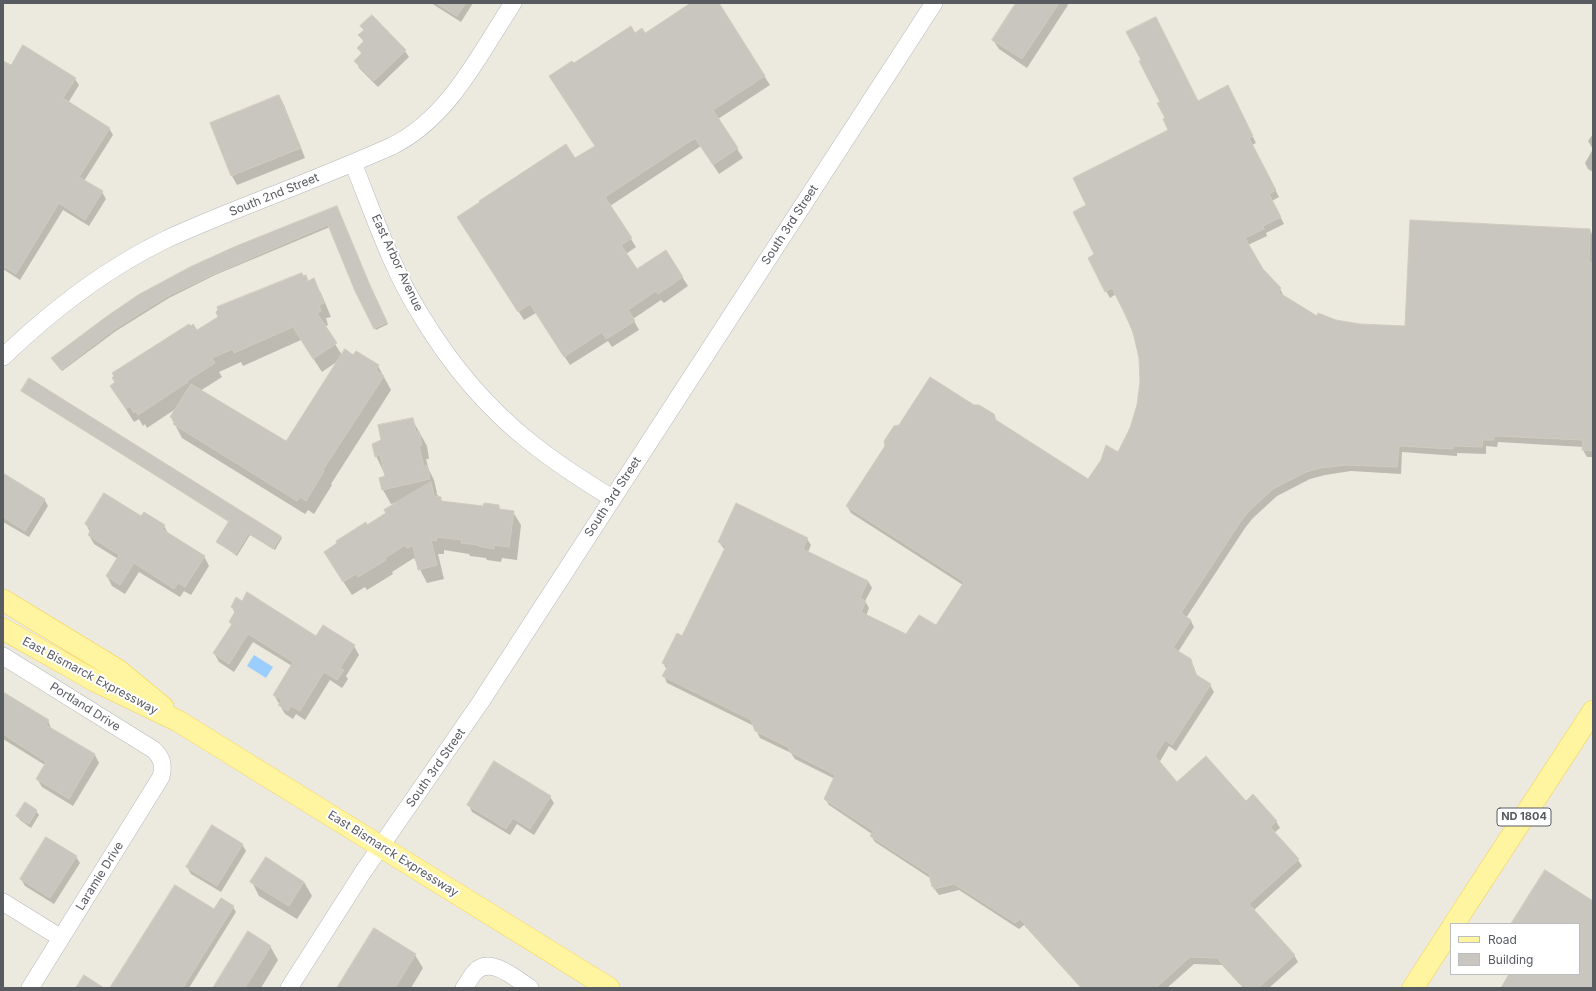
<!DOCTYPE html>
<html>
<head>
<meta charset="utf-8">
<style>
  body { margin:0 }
  #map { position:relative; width:1596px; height:991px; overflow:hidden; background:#ece9de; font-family:Inter,sans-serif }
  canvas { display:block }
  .frame { position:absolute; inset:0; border:4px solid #585b60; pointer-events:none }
  .legend { position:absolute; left:1450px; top:923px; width:130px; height:52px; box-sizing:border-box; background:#fff; border:1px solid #bcbdbf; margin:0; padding:5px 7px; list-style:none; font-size:12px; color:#585b60 }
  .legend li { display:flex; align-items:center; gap:8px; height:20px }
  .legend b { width:20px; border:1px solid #bcbdbf }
</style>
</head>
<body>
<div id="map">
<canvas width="1596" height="991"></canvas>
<div class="frame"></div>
<ul class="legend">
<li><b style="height:5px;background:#fff5a0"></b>Road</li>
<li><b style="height:11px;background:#c8c6be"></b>Building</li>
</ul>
</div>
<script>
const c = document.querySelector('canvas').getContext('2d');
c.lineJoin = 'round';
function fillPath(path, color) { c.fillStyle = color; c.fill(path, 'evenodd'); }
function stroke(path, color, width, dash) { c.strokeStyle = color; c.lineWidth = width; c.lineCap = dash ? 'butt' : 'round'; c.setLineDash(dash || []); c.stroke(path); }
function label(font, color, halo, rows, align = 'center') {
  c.font = font + ' Inter,sans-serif'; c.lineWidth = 4; c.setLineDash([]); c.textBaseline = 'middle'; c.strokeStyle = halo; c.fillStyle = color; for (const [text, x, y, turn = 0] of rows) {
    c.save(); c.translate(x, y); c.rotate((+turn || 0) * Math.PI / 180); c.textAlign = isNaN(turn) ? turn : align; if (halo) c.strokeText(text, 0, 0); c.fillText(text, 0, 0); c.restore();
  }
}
fillPath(new Path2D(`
  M 254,655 L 273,667 L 266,678 L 247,666 Z`), '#9bceff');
fillPath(new Path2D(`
  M 431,3 L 473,3 L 461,22 Z
  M 693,3 L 717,3 L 770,85 L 718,119 L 743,158 L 719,174 L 701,146 L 610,206 L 636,247 L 626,254 L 637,271 L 666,252 L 688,286 L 664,303 L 661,300 L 633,319 L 639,330 L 612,347 L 608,341 L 570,365 L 536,313 L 524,320 L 458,218 L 575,160 L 596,146 L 574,65 L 634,34 L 645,34 Z
  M 1017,3 L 1067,3 L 1068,5 L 1027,68 L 999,49 L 993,40 Z
  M 372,16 L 405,51 L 409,57 L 378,87 L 359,68 L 356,61 L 362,55 L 358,48 L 364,43 L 360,36 L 364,31 L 361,26 Z
  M 3,63 L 11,67 L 75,79 L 79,85 L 68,103 L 109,128 L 113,135 L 84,181 L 102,192 L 106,199 L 89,226 L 63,210 L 20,280 L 3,269 Z
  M 1231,93 L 1256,143 L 1252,145 L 1279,197 L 1272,201 L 1284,224 L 1266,233 L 1267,236 L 1248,245 L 1262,270 L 1280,289 L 1284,296 L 1317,318 L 1360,325 L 1406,327 L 1590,230 L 1593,236 L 1593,457 L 1587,457 L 1583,450 L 1584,447 L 1498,442 L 1497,447 L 1486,446 L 1486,454 L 1457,453 L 1457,456 L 1402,452 L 1401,474 L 1351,471 L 1325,475 L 1310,479 L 1277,496 L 1253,518 L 1245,528 L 1186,618 L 1191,621 L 1194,627 L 1178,652 L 1190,660 L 1194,667 L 1197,676 L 1210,685 L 1214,692 L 1176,751 L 1169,746 L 1159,763 L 1177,783 L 1246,802 L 1276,821 L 1280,828 L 1274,833 L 1298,860 L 1302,866 L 1253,911 L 1294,955 L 1298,962 L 1269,988 L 1243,988 L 1222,965 L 1194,964 L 1167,988 L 1081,988 L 1024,925 L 1019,929 L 959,890 L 939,895 L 932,886 L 930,878 L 875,842 L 871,836 L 872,834 L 829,805 L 825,799 L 835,779 L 795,759 L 791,753 L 760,738 L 754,726 L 667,683 L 664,676 L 667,670 L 663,663 L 683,637 L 725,550 L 719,542 L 807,539 L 811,545 L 808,552 L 868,581 L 872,588 L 865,601 L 869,608 L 866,616 L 907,635 L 936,627 L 963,585 L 851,513 L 847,506 L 997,422 L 1088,481 L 1118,453 L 1126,440 L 1135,417 L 1140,395 L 1141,369 L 1138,347 L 1125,312 L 1116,294 L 1110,298 L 1106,291 L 1096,255 L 1088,206 L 1198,102 Z
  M 279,96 L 284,105 L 305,158 L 237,185 L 232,176 Z
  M 1593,134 L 1593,149 L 1588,141 Z
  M 1593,149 L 1593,172 L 1588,169 L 1585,163 Z
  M 336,207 L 369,286 L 388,324 L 376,330 L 356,291 L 330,227 L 215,275 L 169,298 L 116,331 L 62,371 L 53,360 L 106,317 Z
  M 305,276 L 308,282 L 313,280 L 321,293 L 331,317 L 326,318 L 328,325 L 324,327 L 342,355 L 354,356 L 378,366 L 391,390 L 331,484 L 332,485 L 314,514 L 308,510 L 305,514 L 182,438 L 171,417 L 177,408 L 147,428 L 145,424 L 143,426 L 139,419 L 134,422 L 120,400 L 197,331 ZM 301,340 L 322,372 L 338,361 L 286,442 L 200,391 L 222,377 L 219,372 L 241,362 L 243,366 Z
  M 22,391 L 280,536 L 282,538 L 275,550 L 250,535 L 237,556 L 217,542 L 229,522 Z
  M 412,419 L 427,446 L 429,459 L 426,459 L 429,470 L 434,480 L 437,493 L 436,493 L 443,502 L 484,507 L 498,506 L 501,510 L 513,512 L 521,525 L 517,560 L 502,558 L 501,562 L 487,560 L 486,558 L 470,556 L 469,554 L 444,550 L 444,554 L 438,554 L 444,579 L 427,583 L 414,558 L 392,572 L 393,574 L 367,590 L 365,587 L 352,595 L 333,566 L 367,526 L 387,514 L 400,502 L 391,504 L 383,490 L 381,478 L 386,477 L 376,456 L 382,441 Z
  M 3,474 L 44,499 L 48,506 L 29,537 L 3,522 Z
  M 141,517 L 164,526 L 169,535 L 204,556 L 209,566 L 191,595 L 184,591 L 180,597 L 139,572 L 125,594 L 112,586 L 107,576 L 118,559 L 94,544 L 89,535 L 90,532 L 86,524 Z
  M 232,607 L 316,637 L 354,646 L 359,655 L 346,676 L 348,679 L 342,688 L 330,680 L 305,720 L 296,714 L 293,719 L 285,714 L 274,695 L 292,666 L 253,642 L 234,672 L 219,662 L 214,653 L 232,626 L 230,622 L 235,613 Z
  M 3,693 L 48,721 L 52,730 L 95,755 L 99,763 L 73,806 L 42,787 L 37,779 L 45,765 L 3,739 Z
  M 550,797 L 554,803 L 534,835 L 517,824 L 510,835 L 472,812 L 469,805 Z
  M 36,811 L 39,815 L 31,828 L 20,820 L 17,816 Z
  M 242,844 L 246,851 L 221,892 L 191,874 L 187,867 Z
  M 76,857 L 80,863 L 54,904 L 25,886 L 21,879 Z
  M 266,859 L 304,882 L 312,896 L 297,919 L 259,896 L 252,882 Z
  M 233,907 L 236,912 L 189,988 L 112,988 L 214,911 Z
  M 270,946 L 278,960 L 261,988 L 214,988 Z
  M 415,955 L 423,968 L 411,988 L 338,988 Z`), '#0003');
const building = new Path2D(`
  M 436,3 L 466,3 L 457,16 Z
  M 691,3 L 719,3 L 765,76 L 713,110 L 738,148 L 713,165 L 695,138 L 605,197 L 632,238 L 621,245 L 637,269 L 666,250 L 683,277 L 658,294 L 656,291 L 628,310 L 635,321 L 606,339 L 602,332 L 564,357 L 530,304 L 518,312 L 457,217 L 480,202 L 479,201 L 566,144 L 575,158 L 595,146 L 549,76 L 572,61 L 574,63 L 631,26 L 635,33 L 642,28 L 645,33 Z
  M 1016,3 L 1059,3 L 1022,59 L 992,40 Z
  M 372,15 L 406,50 L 374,81 L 354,61 L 362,53 L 357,48 L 364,41 L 358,35 L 364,30 L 360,26 Z
  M 1156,17 L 1198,101 L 1228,85 L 1253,136 L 1249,138 L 1276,190 L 1269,194 L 1281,217 L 1263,226 L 1264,229 L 1245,238 L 1263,269 L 1281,288 L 1278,292 L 1317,316 L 1318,313 L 1336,320 L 1360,324 L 1405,326 L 1410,220 L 1590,229 L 1589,262 L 1593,263 L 1593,451 L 1582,450 L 1583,440 L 1494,436 L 1494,440 L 1483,440 L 1482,447 L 1454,446 L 1453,449 L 1399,446 L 1397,467 L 1346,465 L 1321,468 L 1306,472 L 1273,489 L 1249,511 L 1241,521 L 1181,613 L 1191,620 L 1173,648 L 1191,659 L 1195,674 L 1211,684 L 1172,745 L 1165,740 L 1155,756 L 1177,782 L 1206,756 L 1246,801 L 1253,794 L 1277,821 L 1270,827 L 1299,859 L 1249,904 L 1295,955 L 1258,988 L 1244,988 L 1217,958 L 1190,957 L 1156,988 L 1082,988 L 1020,919 L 1015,923 L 954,884 L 934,889 L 933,886 L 932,887 L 929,874 L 870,836 L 873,831 L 824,799 L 835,775 L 790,752 L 788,747 L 755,731 L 751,720 L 662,676 L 668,666 L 662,663 L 677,633 L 682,636 L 726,546 L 718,542 L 736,503 L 808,538 L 803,549 L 868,581 L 860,598 L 866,601 L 861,612 L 906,634 L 919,615 L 936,625 L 964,582 L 846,506 L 885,446 L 884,441 L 894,426 L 899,425 L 930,377 L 974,405 L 979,405 L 994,414 L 996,420 L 1088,479 L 1101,460 L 1106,445 L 1118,452 L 1130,428 L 1137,405 L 1140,382 L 1139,358 L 1133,332 L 1124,312 L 1112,288 L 1105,292 L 1088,258 L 1094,254 L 1073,212 L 1086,205 L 1073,178 L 1168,130 L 1163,119 L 1165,118 L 1157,103 L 1160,102 L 1139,61 L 1141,60 L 1126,32 Z
  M 23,45 L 76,78 L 63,98 L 110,128 L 79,177 L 103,191 L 85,220 L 59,203 L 16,274 L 3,266 L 3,61 L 11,65 Z
  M 279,95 L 301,148 L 231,176 L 210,123 Z
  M 337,206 L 369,283 L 387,322 L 374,329 L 355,291 L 328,225 L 214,274 L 168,296 L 115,329 L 61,370 L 51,358 L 106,317 L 138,295 L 190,267 L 234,247 Z
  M 302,273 L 303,276 L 306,275 L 308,281 L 314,278 L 324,303 L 319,305 L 321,311 L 317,313 L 337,343 L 313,359 L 293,327 L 234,353 L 233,349 L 212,358 L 215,363 L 187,381 L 188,382 L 138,415 L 136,411 L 134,413 L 130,406 L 126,409 L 110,386 L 115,382 L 112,378 L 114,376 L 112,373 L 189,324 L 191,326 L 193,324 L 197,330 L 218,317 L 216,312 L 218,310 L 217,307 Z
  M 345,349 L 353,355 L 356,351 L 379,365 L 376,370 L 384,376 L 323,470 L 324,471 L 306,501 L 300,497 L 297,501 L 173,424 L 176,420 L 170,417 L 191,384 L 286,441 Z
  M 29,378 L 281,536 L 273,549 L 249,533 L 236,554 L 216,542 L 229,521 L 21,391 Z
  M 413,418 L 416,432 L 419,431 L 422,445 L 419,446 L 424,466 L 427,465 L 430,479 L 382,490 L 379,478 L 385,476 L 380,455 L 375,457 L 372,444 L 381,440 L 378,425 Z
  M 3,473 L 45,499 L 25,531 L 3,517 Z
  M 431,482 L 434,496 L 441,497 L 441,501 L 483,506 L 484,503 L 499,505 L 499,509 L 514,511 L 509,547 L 494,545 L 494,549 L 478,546 L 478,545 L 461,543 L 462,540 L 437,537 L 436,541 L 431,540 L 437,565 L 418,570 L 413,546 L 407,548 L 405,545 L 385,558 L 386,560 L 358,577 L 356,574 L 343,582 L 324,552 L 337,543 L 336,541 L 366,522 L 367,525 L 386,513 L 384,510 Z
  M 104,493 L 141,516 L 144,512 L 165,525 L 162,529 L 205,556 L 185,587 L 178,583 L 174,589 L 134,563 L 120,585 L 106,576 L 119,555 L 88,535 L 91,529 L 85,524 Z
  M 247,592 L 316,636 L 323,625 L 355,645 L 340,668 L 344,670 L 337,680 L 324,672 L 300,711 L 291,706 L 288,711 L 278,705 L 282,700 L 273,695 L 293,662 L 248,634 L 229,664 L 213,653 L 232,624 L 229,622 L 236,610 L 231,607 L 236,597 L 242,601 Z
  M 3,692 L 49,720 L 46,725 L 95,754 L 69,799 L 36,779 L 46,762 L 3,734 Z
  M 494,761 L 551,796 L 530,829 L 513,818 L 506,829 L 467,805 Z
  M 25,802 L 37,810 L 29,824 L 16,816 Z
  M 212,825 L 243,844 L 217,886 L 186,867 Z
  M 46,837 L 77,856 L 50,898 L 20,879 Z
  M 266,857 L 304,882 L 289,906 L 250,882 Z
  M 1545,870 L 1593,901 L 1593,988 L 1501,988 L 1509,974 L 1579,974 L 1579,924 L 1511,924 Z
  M 175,885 L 214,909 L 221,898 L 234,906 L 183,988 L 110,988 Z
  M 374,928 L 416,954 L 395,988 L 337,988 Z
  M 248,931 L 271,946 L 245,988 L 213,988 Z
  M 84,975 L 104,988 L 76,988 Z`);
fillPath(building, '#c8c6be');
stroke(building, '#d0cbbd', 1);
const minor = new Path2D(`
  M 353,163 C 374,215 392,270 422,317 C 451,365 487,408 530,442 C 556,463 584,481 612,498
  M 3,357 C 51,311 105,269 165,240 C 199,224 235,210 271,196 C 311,180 352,164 392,146 C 449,118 479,55 513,3
  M 3,656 L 154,750 C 162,758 164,765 161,777 L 30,988
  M 3,902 L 61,938
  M 289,988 L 363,872 L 480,703 L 934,3
  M 464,988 C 468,983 471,976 475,972 C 490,955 516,979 530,988`);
const major = new Path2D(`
  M 3,600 L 118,670 L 163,707
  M 3,629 L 95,681 L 178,721 L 609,988
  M 1454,924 L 1593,711
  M 1413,988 L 1451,929`);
stroke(minor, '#b5b7bc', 18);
stroke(major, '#f6d04d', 22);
stroke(minor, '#fff', 17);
stroke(major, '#fff5a0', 21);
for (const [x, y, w] of [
  [1524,817,54]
]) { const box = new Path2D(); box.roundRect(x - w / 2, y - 9, w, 18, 3); c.fillStyle = '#fff'; c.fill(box); stroke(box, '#585b60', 1); }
label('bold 11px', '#585b60', null, [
  ["ND 1804",1524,817]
]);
label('12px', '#585b60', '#fff', [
  ["South 2nd Street",274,195,-22],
  ["South 3rd Street",790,225,-57],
  ["East Arbor Avenue",397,263,65],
  ["South 3rd Street",613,497,-57],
  ["East Bismarck Expressway",90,676,28],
  ["Portland Drive",85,707,32],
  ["South 3rd Street",436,768,-55],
  ["East Bismarck Expressway",393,854,32],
  ["Laramie Drive",100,876,-58]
]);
</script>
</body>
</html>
